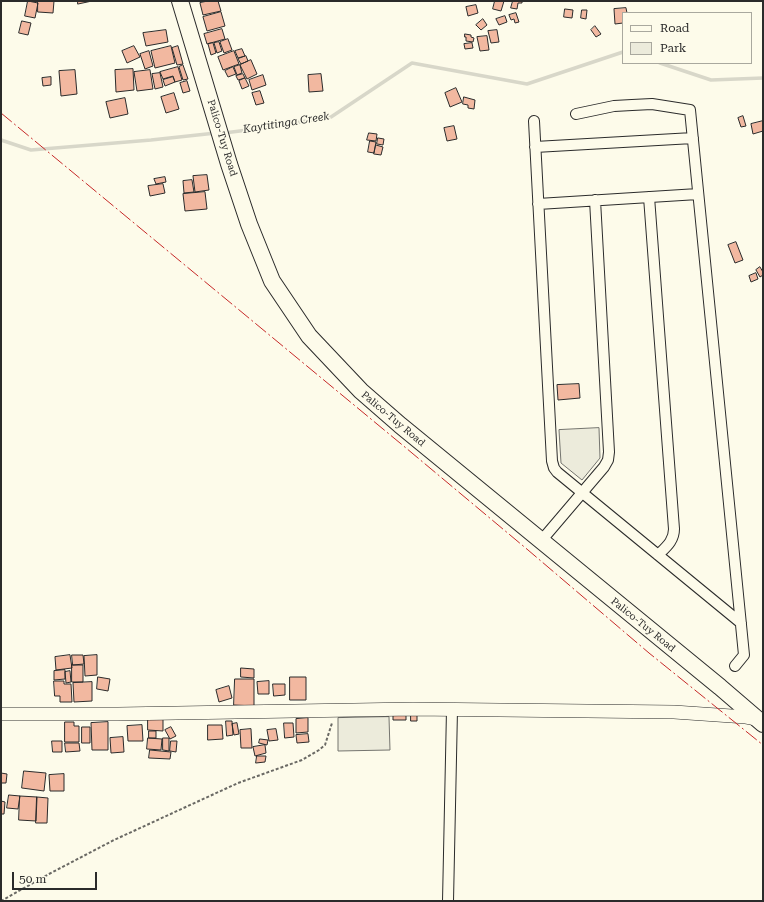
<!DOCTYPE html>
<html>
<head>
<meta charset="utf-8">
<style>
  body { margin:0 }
  #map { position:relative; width:764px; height:902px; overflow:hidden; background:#fdfbea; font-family:"Roboto Serif",serif }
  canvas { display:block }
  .frame { position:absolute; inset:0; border:2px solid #2b2b2b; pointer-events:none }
  .legend { position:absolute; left:622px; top:12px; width:130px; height:52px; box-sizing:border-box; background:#fdfbea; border:1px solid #a9a89e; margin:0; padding:5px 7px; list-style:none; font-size:12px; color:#2b2b2b }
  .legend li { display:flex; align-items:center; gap:8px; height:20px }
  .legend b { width:20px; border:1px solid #a9a89e }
  .scale { position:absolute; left:12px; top:872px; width:85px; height:18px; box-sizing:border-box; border:2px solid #2b2b2b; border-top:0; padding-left:5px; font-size:12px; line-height:14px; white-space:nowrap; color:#2b2b2b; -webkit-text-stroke:3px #fdfbea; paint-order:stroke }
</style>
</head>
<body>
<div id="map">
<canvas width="764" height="902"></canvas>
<div class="frame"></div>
<ul class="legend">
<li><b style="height:5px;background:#fdfbea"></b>Road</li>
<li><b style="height:11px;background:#ecebdb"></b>Park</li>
</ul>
<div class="scale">50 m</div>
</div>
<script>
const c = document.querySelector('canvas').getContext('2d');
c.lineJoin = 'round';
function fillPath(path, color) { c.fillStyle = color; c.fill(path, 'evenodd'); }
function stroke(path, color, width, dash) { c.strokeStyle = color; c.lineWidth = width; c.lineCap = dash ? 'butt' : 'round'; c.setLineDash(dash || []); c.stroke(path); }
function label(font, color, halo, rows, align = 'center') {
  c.font = font + ' "Roboto Serif",serif'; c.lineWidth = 3; c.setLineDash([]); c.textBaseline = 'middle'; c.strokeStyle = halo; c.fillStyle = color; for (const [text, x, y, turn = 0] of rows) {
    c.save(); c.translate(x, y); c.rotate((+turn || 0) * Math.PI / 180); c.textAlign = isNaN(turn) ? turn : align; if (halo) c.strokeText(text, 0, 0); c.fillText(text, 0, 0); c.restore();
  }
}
const green = new Path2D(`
  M 599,428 L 600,458 L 582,480 L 561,463 L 559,430 Z
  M 389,717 L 390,750 L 338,751 L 338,718 Z`);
fillPath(green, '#ecebdb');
stroke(green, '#74746e', 1);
stroke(new Path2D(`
  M 660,63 L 711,80 L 763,78
  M 224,133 L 264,128 L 331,117 L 412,63 L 527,84 L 623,52
  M 1,140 L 31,150 L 151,140 L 216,133`), '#d8d7c9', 3.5);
const building = new Path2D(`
  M 28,1 L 38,3 L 35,18 L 25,16 Z
  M 38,1 L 54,1 L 53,13 L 38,12 Z
  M 78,1 L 92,1 L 78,4 Z
  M 208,1 L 218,1 L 221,11 L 203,15 L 200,3 Z
  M 495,1 L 504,1 L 501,11 L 493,9 Z
  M 513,1 L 522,1 L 522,3 L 518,3 L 517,9 L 511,8 Z
  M 476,5 L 478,13 L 468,16 L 466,7 Z
  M 626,8 L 627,13 L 623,13 L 623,23 L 615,24 L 614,9 Z
  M 565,9 L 573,10 L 572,18 L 564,17 Z
  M 582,10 L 587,10 L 586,19 L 581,18 Z
  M 221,12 L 225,26 L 207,31 L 203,17 Z
  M 516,13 L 519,22 L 515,23 L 514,19 L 511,20 L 509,15 Z
  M 505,16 L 507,22 L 499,25 L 496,19 Z
  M 483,19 L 487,25 L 481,30 L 476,25 Z
  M 22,21 L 31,23 L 28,35 L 19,33 Z
  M 595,26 L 601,34 L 596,37 L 591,30 Z
  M 222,29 L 225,39 L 207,44 L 204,34 Z
  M 166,30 L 168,42 L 146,46 L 143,33 Z
  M 497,30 L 499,42 L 491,43 L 488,31 Z
  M 465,34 L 471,35 L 471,37 L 474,38 L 473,42 L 466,41 L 466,37 L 465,37 Z
  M 487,36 L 489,50 L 480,51 L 477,37 Z
  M 228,39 L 232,50 L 224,53 L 220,42 Z
  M 219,42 L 222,51 L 217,53 L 214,43 Z
  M 213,43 L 216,53 L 211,55 L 208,44 Z
  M 472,43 L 473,48 L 465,49 L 464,44 Z
  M 134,46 L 140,57 L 127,63 L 122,51 Z
  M 171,46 L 175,63 L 155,68 L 151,51 Z
  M 178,46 L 183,64 L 177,65 L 172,48 Z
  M 242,49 L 245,56 L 238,58 L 235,51 Z
  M 149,51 L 153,66 L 145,69 L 140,54 Z
  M 234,51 L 239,64 L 223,70 L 218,57 Z
  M 246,56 L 248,61 L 241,64 L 238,59 Z
  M 251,60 L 257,74 L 247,79 L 240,65 Z
  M 183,65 L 188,79 L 183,80 L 179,67 Z
  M 240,65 L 242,73 L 237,75 L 234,67 Z
  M 178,67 L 182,80 L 175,82 L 173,76 L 163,79 L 160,72 Z
  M 233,67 L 236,74 L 228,77 L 225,71 Z
  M 133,69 L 134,90 L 116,92 L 115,70 Z
  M 75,70 L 77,94 L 61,96 L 59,71 Z
  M 150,70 L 153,89 L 137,91 L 134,72 Z
  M 160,73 L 163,87 L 155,89 L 152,74 Z
  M 243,74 L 245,78 L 238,80 L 236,76 Z
  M 321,74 L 323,91 L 309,92 L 308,75 Z
  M 263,75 L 266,85 L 252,90 L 249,80 Z
  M 51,77 L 51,85 L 43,86 L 42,78 Z
  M 173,77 L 175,82 L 165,86 L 163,80 Z
  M 245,78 L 249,86 L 242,89 L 239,81 Z
  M 187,81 L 190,91 L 183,93 L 180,83 Z
  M 456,88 L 462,102 L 450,107 L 445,93 Z
  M 260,91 L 264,103 L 256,105 L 252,93 Z
  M 174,93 L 179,109 L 166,113 L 161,97 Z
  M 464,97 L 475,100 L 474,109 L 468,108 L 468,105 L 463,104 Z
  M 125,98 L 128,114 L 110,118 L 106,102 Z
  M 743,116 L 746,126 L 741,127 L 738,118 Z
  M 763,121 L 763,131 L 753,134 L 751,124 Z
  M 454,126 L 457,139 L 447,141 L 444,128 Z
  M 369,133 L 377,134 L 376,141 L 367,140 Z
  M 378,138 L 384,139 L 383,145 L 377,144 Z
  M 370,141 L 376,142 L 374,153 L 368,152 Z
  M 376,145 L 383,147 L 381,155 L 374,154 Z
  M 207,175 L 209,190 L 195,192 L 193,176 Z
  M 165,177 L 166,182 L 156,184 L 154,179 Z
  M 192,180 L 194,192 L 184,193 L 183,181 Z
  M 163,184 L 165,193 L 150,196 L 148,186 Z
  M 205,192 L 207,209 L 185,211 L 183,194 Z
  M 736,242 L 743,260 L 735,263 L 728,245 Z
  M 760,267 L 763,272 L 763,275 L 760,277 L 756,270 Z
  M 756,273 L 758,279 L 751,282 L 749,276 Z
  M 579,384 L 580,398 L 558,400 L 557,385 Z
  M 70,655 L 72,668 L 56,670 L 55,657 Z
  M 72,655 L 83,655 L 84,664 L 73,665 Z
  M 97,655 L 97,675 L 85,676 L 84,656 Z
  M 72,665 L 83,665 L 83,682 L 72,682 Z
  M 241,668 L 254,669 L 254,678 L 241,677 Z
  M 65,670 L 65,679 L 54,680 L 54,671 Z
  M 70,671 L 71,682 L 66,683 L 65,672 Z
  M 98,677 L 110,679 L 108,691 L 97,689 Z
  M 290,677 L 306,677 L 306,700 L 290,700 Z
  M 235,679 L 254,679 L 254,706 L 234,705 Z
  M 54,681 L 64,681 L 64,684 L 71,684 L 72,702 L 60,702 L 60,696 L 55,696 Z
  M 269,681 L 269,694 L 258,694 L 257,682 Z
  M 92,682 L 92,701 L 74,702 L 73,683 Z
  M 273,684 L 285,684 L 285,695 L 274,696 Z
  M 229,686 L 232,698 L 219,702 L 216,690 Z
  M 406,714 L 406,720 L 393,720 L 393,715 Z
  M 411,714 L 417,714 L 417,721 L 411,721 Z
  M 148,718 L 163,718 L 163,731 L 148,730 Z
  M 308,718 L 308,732 L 296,733 L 296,719 Z
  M 226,721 L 232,721 L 233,735 L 227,736 Z
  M 65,722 L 74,722 L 74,726 L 79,726 L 79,742 L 65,742 Z
  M 108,722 L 108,750 L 92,750 L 91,723 Z
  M 237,723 L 239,734 L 234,735 L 232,724 Z
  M 284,723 L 293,723 L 294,737 L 285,738 Z
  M 142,725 L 143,741 L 128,741 L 127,726 Z
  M 208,725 L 222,725 L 223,739 L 208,740 Z
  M 82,727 L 90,727 L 90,743 L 82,743 Z
  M 171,727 L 176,736 L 170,739 L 165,730 Z
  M 251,729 L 252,748 L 241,748 L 240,730 Z
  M 276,729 L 278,740 L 269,741 L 267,730 Z
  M 149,731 L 156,731 L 156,738 L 149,738 Z
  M 308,734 L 309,742 L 297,743 L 296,735 Z
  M 123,737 L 124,752 L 111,753 L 110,738 Z
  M 148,738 L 162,739 L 161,750 L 147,749 Z
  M 163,738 L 169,738 L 169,751 L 163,750 Z
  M 260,739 L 268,740 L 267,745 L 259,743 Z
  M 52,741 L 62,741 L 62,752 L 53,752 Z
  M 171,741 L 177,741 L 176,752 L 170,751 Z
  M 65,743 L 79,743 L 80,751 L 66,752 Z
  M 265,745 L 266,753 L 255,756 L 253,747 Z
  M 150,750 L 171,752 L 170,759 L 149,758 Z
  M 257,756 L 266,756 L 265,762 L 256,763 Z
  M 24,771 L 46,773 L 44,791 L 22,788 Z
  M 1,773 L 7,774 L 6,783 L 1,783 Z
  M 64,774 L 64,791 L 50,791 L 49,775 Z
  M 9,795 L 20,796 L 18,809 L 7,808 Z
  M 20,796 L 37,797 L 36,821 L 19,820 Z
  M 37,797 L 48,798 L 47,823 L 36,823 Z
  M 1,801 L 5,802 L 4,814 L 1,814 Z`);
fillPath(building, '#f2b8a0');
stroke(building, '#2b2b2b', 1);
const minor = new Path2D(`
  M 576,114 L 614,106 L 632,105 L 652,104 L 690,110 L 744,655 L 735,666
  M 534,121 L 552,461 L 554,468 L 557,472 L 741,623
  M 535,147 L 693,138
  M 649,197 L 674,529 C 674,541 666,547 658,555
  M 538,204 L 698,194
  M 541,541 L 604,467 L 608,460 L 609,452 L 595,200
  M 448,901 L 452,710`);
const tertiary = new Path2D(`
  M 1,714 L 118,714 L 413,709 L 674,712 L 746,717 L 757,719`);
const primary = new Path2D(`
  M 180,1 L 229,164 L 249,224 L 272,281 L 309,336 L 361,391 L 400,425 L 720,687 L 763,724`);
stroke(minor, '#2b2b2b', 12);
stroke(tertiary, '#2b2b2b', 14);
stroke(primary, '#2b2b2b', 18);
stroke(new Path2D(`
  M 1,901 L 49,874 L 114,840 L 238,783 L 302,760 L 319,750 L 325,745 L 332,723`), '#6a6964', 2, [3, 2]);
stroke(minor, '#fdfbea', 10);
stroke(tertiary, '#fdfbea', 13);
stroke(primary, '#fdfbea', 16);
stroke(new Path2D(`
  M 1,113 L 406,448 L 528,550 L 649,653 L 763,745`), '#c62828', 1, [14, 3, 2, 3]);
label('10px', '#2b2b2b', '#fdfbea', [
  ["Palico-Tuy Road",222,138,73],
  ["Palico-Tuy Road",393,419,40],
  ["Palico-Tuy Road",643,625,39]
]);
label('italic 11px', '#2b2b2b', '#fdfbea', [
  ["Kaytitinga Creek",286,123,-9]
]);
</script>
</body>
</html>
